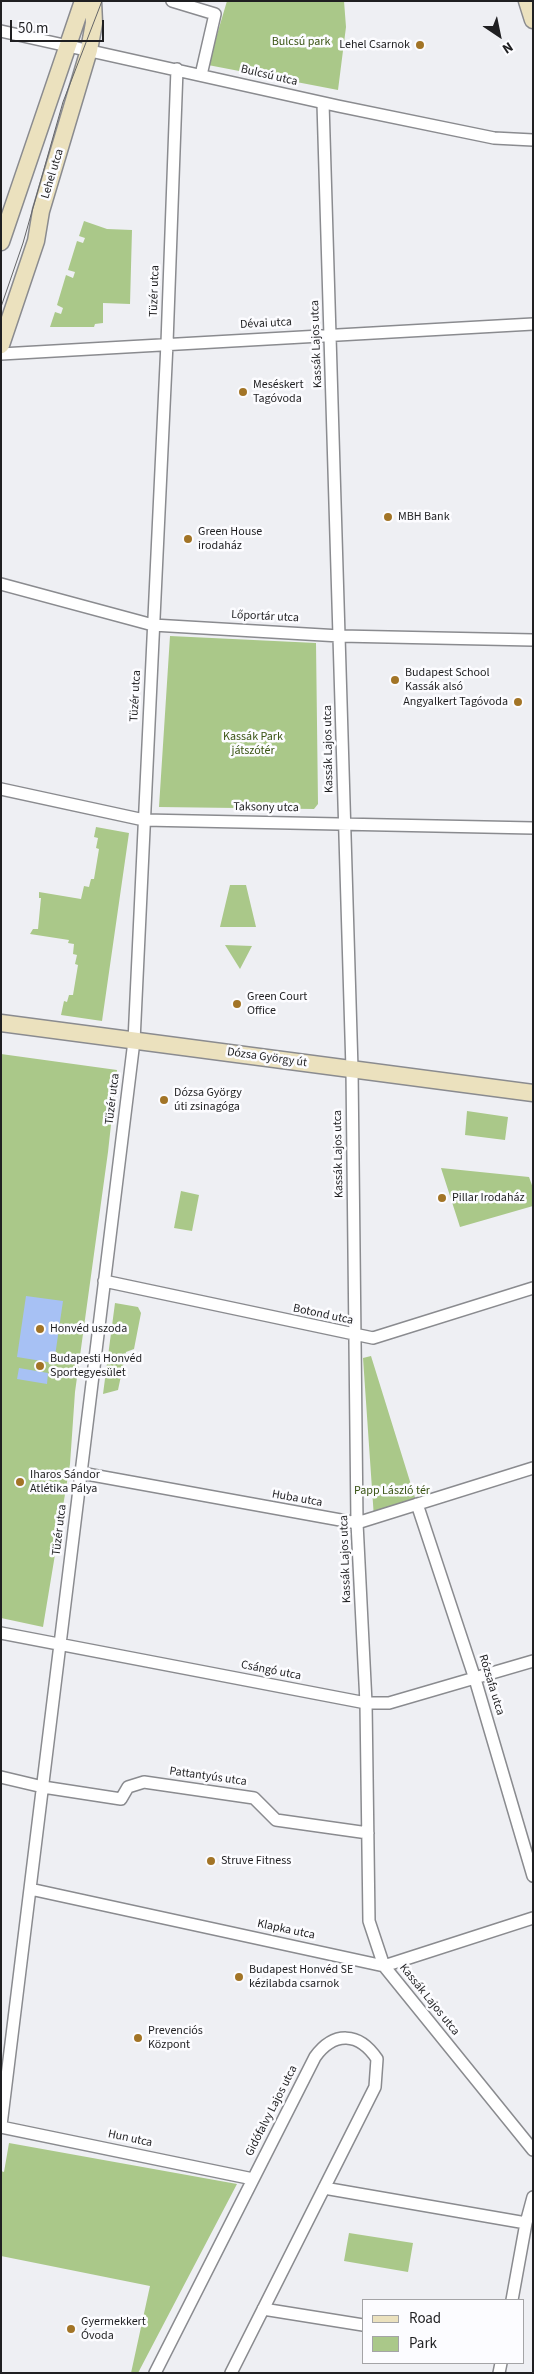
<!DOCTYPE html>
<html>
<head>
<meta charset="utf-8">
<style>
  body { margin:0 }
  #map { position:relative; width:534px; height:2374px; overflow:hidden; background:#eeeff3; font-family:"Source Sans 3",sans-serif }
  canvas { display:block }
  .frame { position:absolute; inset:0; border:2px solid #1f1f21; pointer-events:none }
  .legend { position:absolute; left:362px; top:2299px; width:162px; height:65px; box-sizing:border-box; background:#fcfcff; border:1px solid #a4a4a6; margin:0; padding:6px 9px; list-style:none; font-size:15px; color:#1f1f21 }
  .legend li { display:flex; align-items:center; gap:10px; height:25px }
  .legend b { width:25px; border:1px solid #a4a4a6 }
  .north { position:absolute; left:474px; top:10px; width:50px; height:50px; -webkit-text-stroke:4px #fcfcff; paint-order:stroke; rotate:146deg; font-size:14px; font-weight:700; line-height:20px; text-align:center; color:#1f1f21 }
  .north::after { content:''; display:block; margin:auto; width:18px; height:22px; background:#1f1f21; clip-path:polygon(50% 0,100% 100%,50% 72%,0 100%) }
  .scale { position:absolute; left:10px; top:20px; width:94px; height:22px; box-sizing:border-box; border:2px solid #1f1f21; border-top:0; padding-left:6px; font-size:15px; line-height:18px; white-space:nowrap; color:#1f1f21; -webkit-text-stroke:4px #fcfcff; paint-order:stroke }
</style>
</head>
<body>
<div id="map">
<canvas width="534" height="2374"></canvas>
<div class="frame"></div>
<ul class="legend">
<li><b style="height:6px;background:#ebe1be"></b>Road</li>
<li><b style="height:14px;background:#aac889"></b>Park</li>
</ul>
<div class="north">N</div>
<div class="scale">50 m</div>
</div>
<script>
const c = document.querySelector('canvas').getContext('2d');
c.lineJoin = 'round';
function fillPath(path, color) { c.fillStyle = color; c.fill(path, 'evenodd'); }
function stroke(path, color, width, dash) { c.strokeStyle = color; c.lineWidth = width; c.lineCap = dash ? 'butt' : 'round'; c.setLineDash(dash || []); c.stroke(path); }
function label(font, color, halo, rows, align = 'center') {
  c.font = font + ' "Source Sans 3",sans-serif'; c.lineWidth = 5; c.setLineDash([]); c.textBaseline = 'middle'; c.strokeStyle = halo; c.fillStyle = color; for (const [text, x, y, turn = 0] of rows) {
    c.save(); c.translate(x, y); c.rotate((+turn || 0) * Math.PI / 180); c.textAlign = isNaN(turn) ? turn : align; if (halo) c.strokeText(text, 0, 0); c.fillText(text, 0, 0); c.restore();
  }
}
fillPath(new Path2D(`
  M 227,1 L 344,1 L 346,27 L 338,90 L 208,65 Z
  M 84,221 L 107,229 L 132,230 L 130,304 L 103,303 L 103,323 L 95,324 L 94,327 L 50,327 L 55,312 L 61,314 L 63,308 L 57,305 L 66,275 L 73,278 L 75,272 L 68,270 L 77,241 L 83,243 L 85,238 L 79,236 Z
  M 170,636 L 316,643 L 318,804 L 314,809 L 159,807 Z
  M 96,827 L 129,833 L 102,1021 L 61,1015 L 64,1001 L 67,1002 L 69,995 L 73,995 L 78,965 L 75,964 L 77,955 L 73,954 L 74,944 L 68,943 L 69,940 L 30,934 L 33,929 L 38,929 L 41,898 L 39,898 L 39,892 L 81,899 L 84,886 L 89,887 L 91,879 L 94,879 L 99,849 L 96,848 L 98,838 L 94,837 Z
  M 230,885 L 246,885 L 256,927 L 220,927 Z
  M 225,945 L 252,946 L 240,969 Z
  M 1,1054 L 117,1070 L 108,1152 L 75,1392 L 70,1464 L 43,1627 L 1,1618 Z
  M 467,1111 L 508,1117 L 505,1140 L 465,1135 Z
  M 441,1168 L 529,1177 L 533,1188 L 533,1206 L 460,1227 Z
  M 181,1191 L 199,1195 L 192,1231 L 174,1228 Z
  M 115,1303 L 138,1307 L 141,1313 L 134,1349 L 126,1352 L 118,1390 L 103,1394 Z
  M 371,1356 L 417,1504 L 374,1518 L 363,1358 Z
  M 9,2143 L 237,2184 L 138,2373 L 131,2373 L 150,2286 L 1,2256 L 1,2171 L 4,2172 Z
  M 349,2233 L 413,2243 L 408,2272 L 344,2261 Z`), '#aac889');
fillPath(new Path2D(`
  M 26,1296 L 63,1301 L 54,1363 L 17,1357 Z
  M 19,1368 L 48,1373 L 47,1384 L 17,1379 Z`), '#a7c1f4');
const minor = new Path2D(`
  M 172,1 L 215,14 L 201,75
  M 1,31 L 338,106 L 494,138 L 533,140
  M 323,103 L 352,1069 L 357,1523 L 366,1703 L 369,1921 L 384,1966 L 533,2150
  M 1,354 L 533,324
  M 1,584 L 153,625 L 340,636 L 533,640
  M 1,789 L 144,820 L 533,828
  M 104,1281 L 373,1338 L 533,1288
  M 81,1473 L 357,1523 L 533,1468
  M 417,1504 L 475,1679 L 533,1876
  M 1,1633 L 366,1703 L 389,1703 L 533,1661
  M 1,1777 L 43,1787 L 121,1799 L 128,1787 L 144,1782 L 254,1798 L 276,1820 L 368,1833
  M 30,1889 L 384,1966 L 533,1918
  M 1,2125 L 134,1041 L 167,343 L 177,69
  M 1,2127 L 253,2179
  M 324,2188 L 526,2223
  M 512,2300 L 526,2223 L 533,2197
  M 263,2309 L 363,2325
  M 155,2373 L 315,2057 C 334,2031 359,2032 377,2059 L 375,2087 L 231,2373
  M 499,2373 L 501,2363`);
const secondary = new Path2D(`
  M 527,1 L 533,20
  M 1,242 L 83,1
  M 1,345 L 36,241 L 41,211 L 89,50 L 94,23 L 93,1
  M 1,1023 L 533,1093`);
stroke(minor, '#8a8b8f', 14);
stroke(secondary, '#8a8b8f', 19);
stroke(minor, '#fff', 11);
stroke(secondary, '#ebe1be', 16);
stroke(new Path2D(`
  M 1,307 L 23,243 L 63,102 L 102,1`), '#646567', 1);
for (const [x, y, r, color] of [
  [420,45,5,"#a27426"],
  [243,392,5,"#a27426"],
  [388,517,5,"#a27426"],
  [188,539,5,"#a27426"],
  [395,680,5,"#a27426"],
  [518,702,5,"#a27426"],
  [237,1004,5,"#a27426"],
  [164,1100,5,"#a27426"],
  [442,1198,5,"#a27426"],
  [40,1329,5,"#a27426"],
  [40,1366,5,"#a27426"],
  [20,1482,5,"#a27426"],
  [211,1861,5,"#a27426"],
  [239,1977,5,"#a27426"],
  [138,2038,5,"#a27426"],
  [71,2329,5,"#a27426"]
]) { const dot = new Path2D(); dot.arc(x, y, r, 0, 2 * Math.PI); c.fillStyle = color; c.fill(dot); stroke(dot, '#fcfcff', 2); }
label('12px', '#3a5414', '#fcfcff', [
  ["Bulcsú park",301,42],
  ["Kassák Park",253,737],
  ["játszótér",253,751],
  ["Papp László tér",392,1491]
]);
label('12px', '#1f1f21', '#fcfcff', [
  ["Lehel Csarnok",410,45,"right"],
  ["Meséskert",253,385],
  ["Tagóvoda",253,399],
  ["MBH Bank",398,517],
  ["Green House",198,532],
  ["irodaház",198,546],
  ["Budapest School",405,673],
  ["Kassák alsó",405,687],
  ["Angyalkert Tagóvoda",508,702,"right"],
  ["Green Court",247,997],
  ["Office",247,1011],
  ["Dózsa György",174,1093],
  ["úti zsinagóga",174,1107],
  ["Pillar Irodaház",452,1198],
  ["Honvéd uszoda",50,1329],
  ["Budapesti Honvéd",50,1359],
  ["Sportegyesület",50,1373],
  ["Iharos Sándor",30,1475],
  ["Atlétika Pálya",30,1489],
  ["Struve Fitness",221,1861],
  ["Budapest Honvéd SE",249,1970],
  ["kézilabda csarnok",249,1984],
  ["Prevenciós",148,2031],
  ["Központ",148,2045],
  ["Gyermekkert",81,2322],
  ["Óvoda",81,2336]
], 'left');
label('12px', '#1f1f21', '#fcfcff', [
  ["Bulcsú utca",269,76,13],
  ["Lehel utca",53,174,-73],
  ["Tüzér utca",155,291,-88],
  ["Dévai utca",266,324,-3],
  ["Kassák Lajos utca",317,344,-92],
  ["Lőportár utca",265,617,3],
  ["Tüzér utca",136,696,-87],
  ["Kassák Lajos utca",329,749,-91],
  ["Taksony utca",266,808,1],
  ["Dózsa György út",267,1058,8],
  ["Tüzér utca",113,1099,-83],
  ["Kassák Lajos utca",339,1154,-91],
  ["Botond utca",323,1315,12],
  ["Huba utca",297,1499,10],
  ["Tüzér utca",60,1530,-83],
  ["Kassák Lajos utca",346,1559,-92],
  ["Csángó utca",271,1671,11],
  ["Rózsafa utca",491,1685,73],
  ["Pattantyús utca",208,1777,8],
  ["Klapka utca",286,1930,12],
  ["Kassák Lajos utca",429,2000,51],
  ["Gidófalvy Lajos utca",272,2111,-63],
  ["Hun utca",130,2139,12]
]);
</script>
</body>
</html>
